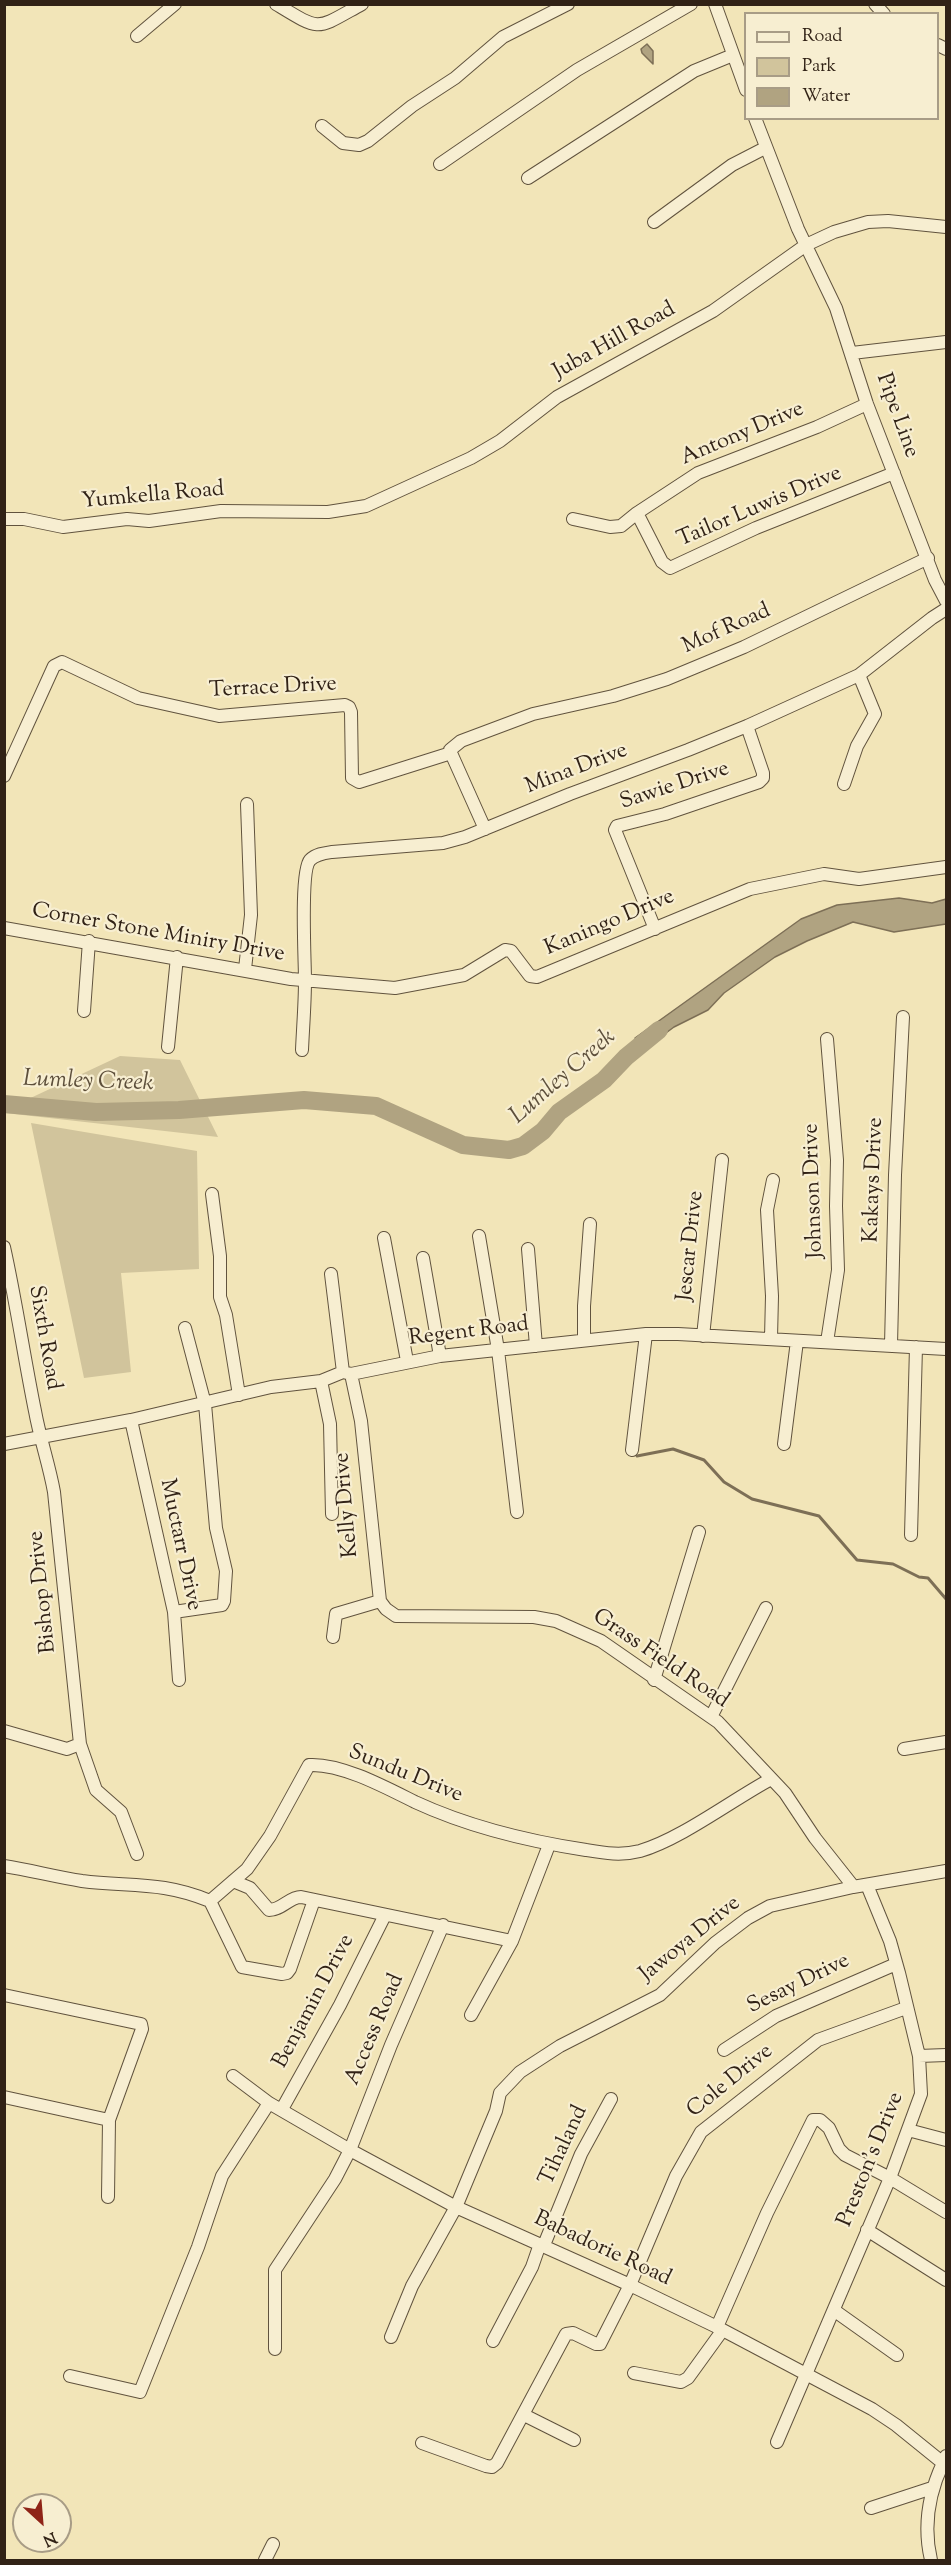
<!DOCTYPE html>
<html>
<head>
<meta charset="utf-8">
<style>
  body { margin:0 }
  #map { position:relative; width:951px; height:2565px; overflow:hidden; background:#f2e5b8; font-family:"Sorts Mill Goudy",serif }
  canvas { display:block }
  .frame { position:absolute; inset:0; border:6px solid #312216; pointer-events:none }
  .legend { position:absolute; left:744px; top:12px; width:195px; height:108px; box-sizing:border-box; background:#f7eed1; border:2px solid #a89c86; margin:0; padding:8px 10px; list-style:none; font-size:18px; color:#312216 }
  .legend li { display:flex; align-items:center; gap:12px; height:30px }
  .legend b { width:30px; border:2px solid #a89c86 }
  .north { position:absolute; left:12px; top:2493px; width:60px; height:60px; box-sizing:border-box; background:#f7eed1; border:2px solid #a89c86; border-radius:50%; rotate:154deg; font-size:16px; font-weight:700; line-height:24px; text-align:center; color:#312216 }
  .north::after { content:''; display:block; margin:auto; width:21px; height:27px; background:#8f2418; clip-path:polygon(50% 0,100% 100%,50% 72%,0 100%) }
</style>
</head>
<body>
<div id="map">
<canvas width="951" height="2565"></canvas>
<div class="frame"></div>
<ul class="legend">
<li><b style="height:8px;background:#f7eed1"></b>Road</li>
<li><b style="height:16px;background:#d1c49c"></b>Park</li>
<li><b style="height:16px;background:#b0a381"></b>Water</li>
</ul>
<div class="north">N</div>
</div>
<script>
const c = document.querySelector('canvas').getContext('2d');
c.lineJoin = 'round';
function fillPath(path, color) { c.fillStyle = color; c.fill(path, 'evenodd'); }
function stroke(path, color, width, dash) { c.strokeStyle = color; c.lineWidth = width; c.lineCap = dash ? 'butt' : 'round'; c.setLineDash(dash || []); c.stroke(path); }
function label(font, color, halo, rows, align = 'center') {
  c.font = font + ' "Sorts Mill Goudy",serif'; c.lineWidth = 4.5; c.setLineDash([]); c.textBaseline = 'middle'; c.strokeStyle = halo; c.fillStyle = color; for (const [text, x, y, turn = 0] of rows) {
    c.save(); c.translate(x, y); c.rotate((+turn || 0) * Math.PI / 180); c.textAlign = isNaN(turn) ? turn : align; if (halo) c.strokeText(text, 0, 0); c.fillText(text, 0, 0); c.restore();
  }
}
fillPath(new Path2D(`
  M 120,1056 L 180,1060 L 218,1137 L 5,1113 L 5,1110 Z
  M 31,1123 L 197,1151 L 199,1269 L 121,1273 L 131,1372 L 84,1378 Z`), '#d1c49c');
const water = new Path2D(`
  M 647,44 L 653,51 L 653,64 L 642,53 L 641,49 Z
  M 899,898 L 932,903 L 946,899 L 946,924 L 894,932 L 853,922 L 807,941 L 775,957 L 724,993 L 708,1010 L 674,1027 L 643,1050 L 635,1038 L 801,919 L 837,905 Z`);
fillPath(water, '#b0a381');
stroke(water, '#7d6f56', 1.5);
stroke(new Path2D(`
  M 637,1456 L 673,1449 L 704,1460 L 724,1482 L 752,1499 L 819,1516 L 857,1560 L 893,1564 L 919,1577 L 928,1578 L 946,1599`), '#7d6f56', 3);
stroke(new Path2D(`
  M 4,1104 L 96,1112 L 179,1110 L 304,1100 L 376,1106 L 463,1145 L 509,1150 L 523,1146 L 543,1131 L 559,1112 L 604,1080 L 626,1057 L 659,1030`), '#b0a381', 18);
const minor = new Path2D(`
  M 276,4 C 322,32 315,30 362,4
  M 715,4 L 746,90
  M 875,4 L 884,14
  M 137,36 L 175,4
  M 938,45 L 946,49
  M 755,118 L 798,229 L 836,308 L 867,404 L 935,580 L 946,601
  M 322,126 L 343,143 L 359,145 L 368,141 L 412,106 L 455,78 L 503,37 L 568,4
  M 440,164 L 577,70 L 691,4
  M 528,178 L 694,71 L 733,55
  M 654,222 L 732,165 L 765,148
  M 852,353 L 946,342
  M 637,513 L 662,562 L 670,568 L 756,528 L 894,473
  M 4,519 L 24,519 L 63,527 L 127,519 L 149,521 L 221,511 L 328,512 L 366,506 L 471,458 L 500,441 L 557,397 L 713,311 L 806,245 L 834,232 L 868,222 L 888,221 L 946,227
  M 573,519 L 610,527 L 621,526 L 637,513 L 698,473 L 817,427 L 867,404
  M 451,753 L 450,750 L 461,741 L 533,714 L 613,696 L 667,679 L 744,647 L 928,558
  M 4,776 L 54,666 L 62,662 L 138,698 L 219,716 L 345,705 L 349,707 L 351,712 L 352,778 L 359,782 L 451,753 L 485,829
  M 844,784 L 857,746 L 875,714 L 859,675
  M 4,928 L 291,979 L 395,988 L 464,975 L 505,950 L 511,951 L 530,976 L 537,977 L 750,889 L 824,874 L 859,879 L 946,867
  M 655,929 L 615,830 L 617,826 L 665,814 L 759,782 L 763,778 L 763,773 L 747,726
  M 245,969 L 251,915 L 247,804
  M 84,1011 L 89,941
  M 827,1039 L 837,1160 L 836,1206 L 838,1270 L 827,1342
  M 168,1047 L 177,957
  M 302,1050 C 303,1027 305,1003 305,980 C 305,960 300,871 310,860 C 316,854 325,853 332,852 L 443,843 L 465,837 L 570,794 L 688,750 L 747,726 L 859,675 L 932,618 L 946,609
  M 212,1194 L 220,1256 L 220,1297 L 226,1315 L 239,1395
  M 479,1236 L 498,1350 L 517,1512
  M 384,1238 L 407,1361
  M 4,1247 C 16,1301 24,1357 35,1411 C 40,1439 49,1464 54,1492 L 80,1744 L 96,1790 L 121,1812 L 137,1854
  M 528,1249 L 536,1346
  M 423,1258 L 440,1356
  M 331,1274 L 343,1372
  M 703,1336 L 722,1160
  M 771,1338 L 772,1296 L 767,1210 L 773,1180
  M 584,1340 L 584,1306 L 590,1224
  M 891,1345 L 895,1175 L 903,1017
  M 351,1374 L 361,1421 L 380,1601 L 386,1609 L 396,1616 L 534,1617 L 556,1621 L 601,1641 L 718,1722 L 785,1793 L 815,1838 L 853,1886
  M 321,1381 L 330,1424 L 332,1514
  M 131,1420 L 174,1612 L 179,1680
  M 4,1444 L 131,1420 L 271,1387 L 321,1381 L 343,1372 L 351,1374 L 440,1356 L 646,1334 L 678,1334 L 946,1349
  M 784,1444 L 797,1341
  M 632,1450 L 646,1334
  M 911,1535 L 916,1347
  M 174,1612 L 222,1605 L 224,1601 L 226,1571 L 216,1528 L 205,1404 L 185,1328
  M 333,1637 L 336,1614 L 380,1601
  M 654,1680 L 699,1532
  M 711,1717 L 766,1608
  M 4,1731 L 67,1749 L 80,1744
  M 904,1749 L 946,1742
  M 4,1866 C 30,1870 56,1877 82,1881 C 130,1887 162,1881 210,1901 L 247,1869 L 270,1836 L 309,1765 C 341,1763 387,1788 415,1802 C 469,1827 527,1841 586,1850 C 604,1853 621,1856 640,1851 C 681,1839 732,1800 771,1779
  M 233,1881 L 250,1888 L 269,1910 C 282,1910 289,1897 301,1897 L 512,1941
  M 210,1901 L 242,1967 L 282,1974 L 287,1973 L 290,1969 L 314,1900
  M 4,1995 L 141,2024 L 142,2029 L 109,2120 L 108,2197
  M 471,2015 L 512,1941 L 549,1845
  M 724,2050 L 776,2016 L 896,1964
  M 919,2056 L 946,2055
  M 233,2076 L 269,2103 L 350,2150 L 456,2207 L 630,2285 L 717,2327 L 872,2409 L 896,2425 L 943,2463 L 946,2456
  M 4,2097 L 109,2120
  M 282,2109 L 340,2005 L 385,1915
  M 908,2130 L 946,2140
  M 867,2230 L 946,2280
  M 544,2245 L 581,2154 L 611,2099
  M 835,2311 L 897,2355
  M 717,2327 L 767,2213 L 813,2120 L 820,2120 L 829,2128 L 839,2149 L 845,2155 L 890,2178 L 946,2212
  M 391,2337 L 412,2286 L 456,2207 L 496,2111 L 500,2093 L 520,2072 L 560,2046 L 660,1995 L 715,1943 L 748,1918 L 770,1906 L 853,1887 L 946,1871
  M 493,2341 L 532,2267 L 540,2244
  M 275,2349 L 275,2270 L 335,2179 L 350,2150 L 391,2045 L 443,1925
  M 634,2373 L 681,2382 L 688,2378 L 722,2331
  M 70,2376 L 140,2392 L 198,2247 L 222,2176 L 269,2103
  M 524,2415 L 574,2440
  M 777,2442 L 890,2178 L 921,2094 L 919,2056 L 899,1973 L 890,1941 L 867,1885
  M 422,2443 L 486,2466 L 492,2467 L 497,2463 L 566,2334 L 573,2333 L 596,2344 L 600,2344 L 630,2285 L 676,2176 L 701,2132 L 818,2040 L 906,2008
  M 871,2508 L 932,2488
  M 265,2560 L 273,2544
  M 931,2560 C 923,2526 928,2495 943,2463`);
stroke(minor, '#61533e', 14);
stroke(minor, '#f7eed1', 12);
label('22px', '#312216', '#f7eed1', [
  ["Juba Hill Road",615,342,-29],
  ["Pipe Line",896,416,70],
  ["Antony Drive",743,435,-23],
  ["Yumkella Road",153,497,-5],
  ["Tailor Luwis Drive",760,508,-23],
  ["Mof Road",727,630,-24],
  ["Terrace Drive",273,689,-3],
  ["Mina Drive",577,770,-21],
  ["Sawie Drive",675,787,-18],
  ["Kaningo Drive",610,924,-23],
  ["Corner Stone Miniry Drive",158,934,10],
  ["Kakays Drive",875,1180,-88],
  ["Johnson Drive",815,1191,-92],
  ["Jescar Drive",692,1246,-84],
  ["Regent Road",469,1333,-7],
  ["Sixth Road",43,1338,80],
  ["Kelly Drive",348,1505,-95],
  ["Muctarr Drive",179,1545,78],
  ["Bishop Drive",44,1592,-96],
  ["Grass Field Road",660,1660,34],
  ["Sundu Drive",405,1775,22],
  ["Jawoya Drive",691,1940,-39],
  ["Sesay Drive",799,1985,-26],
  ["Benjamin Drive",315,2002,-62],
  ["Access Road",376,2030,-67],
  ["Cole Drive",731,2082,-39],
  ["Tihaland",565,2146,-65],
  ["Preston's Drive",872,2160,-68],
  ["Babadorie Road",602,2250,25]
]);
label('italic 24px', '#5d4f3b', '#f7eed1', [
  ["Lumley Creek",564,1078,-41],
  ["Lumley Creek",88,1083,2]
]);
</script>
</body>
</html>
